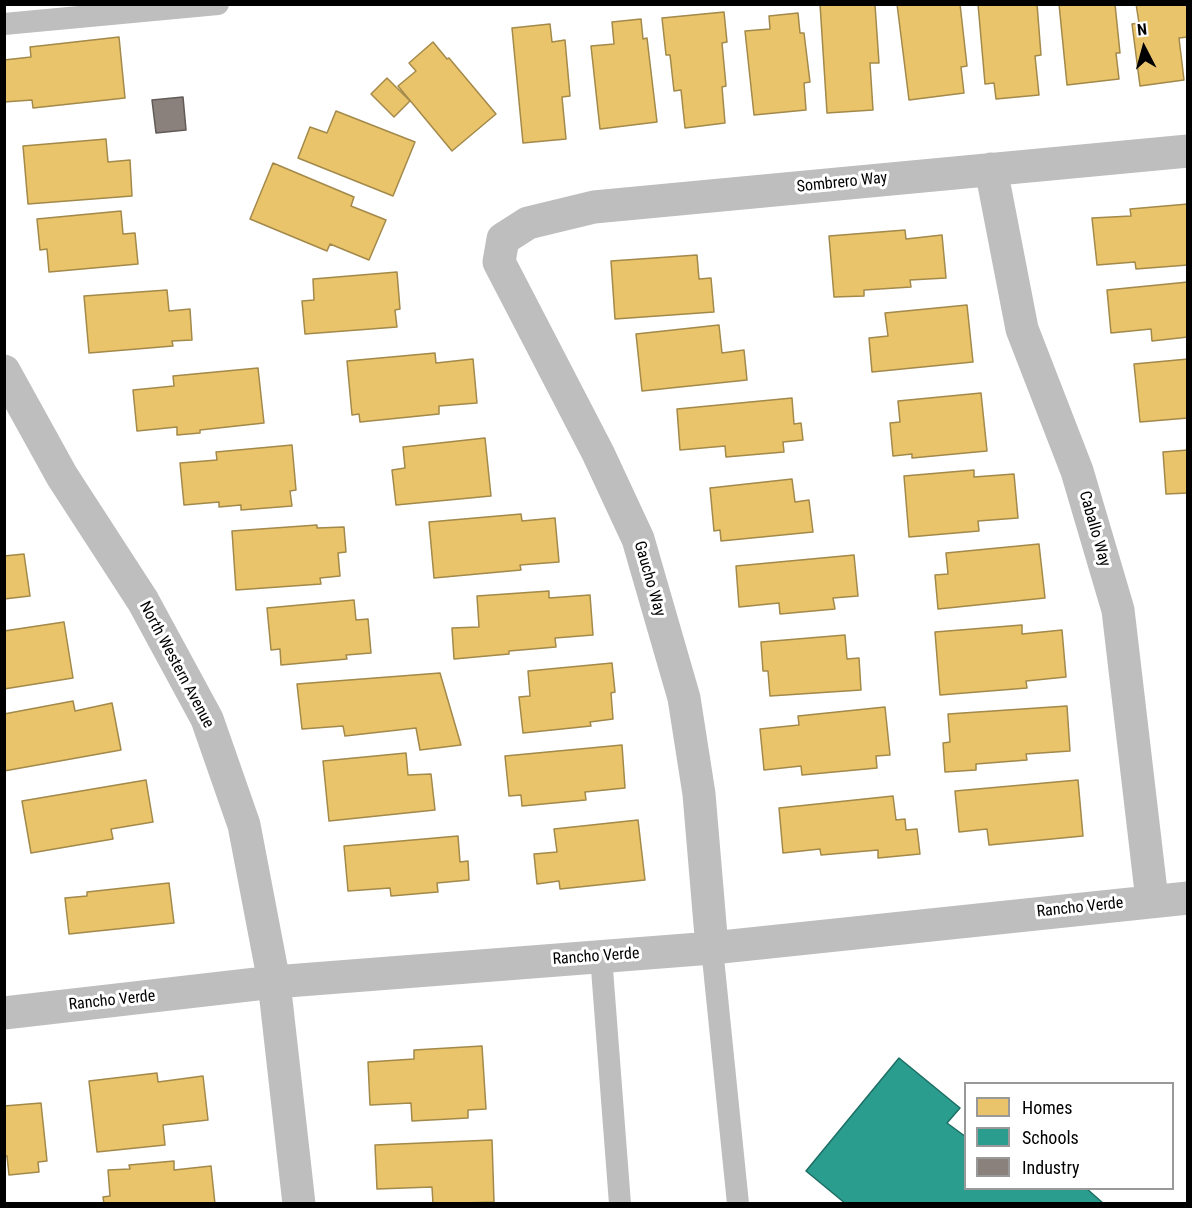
<!DOCTYPE html>
<html>
<head>
<meta charset="utf-8">
<style>
  body { margin:0 }
  #map { position:relative; width:1192px; height:1208px; overflow:hidden; background:#fff; font-family:"Roboto Condensed",sans-serif }
  canvas { display:block }
  .frame { position:absolute; inset:0; border:6px solid #000; pointer-events:none }
  .legend { position:absolute; left:964px; top:1082px; width:210px; height:108px; box-sizing:border-box; background:#fff; border:2px solid #999; margin:0; padding:8px 10px; list-style:none; font-size:18px; color:#000 }
  .legend li { display:flex; align-items:center; gap:12px; height:30px }
  .legend b { width:30px; border:2px solid #999 }
  .north { position:absolute; left:1114px; top:18px; width:60px; height:60px; -webkit-text-stroke:4px #fff; paint-order:stroke; rotate:354deg; font-size:16px; font-weight:700; line-height:24px; text-align:center; color:#000 }
  .north::after { content:''; display:block; margin:auto; width:21px; height:27px; background:#000; clip-path:polygon(50% 0,100% 100%,50% 72%,0 100%) }
</style>
</head>
<body>
<div id="map">
<canvas width="1192" height="1208"></canvas>
<div class="frame"></div>
<ul class="legend">
<li><b style="height:16px;background:#e9c46a"></b>Homes</li>
<li><b style="height:16px;background:#2a9d8f"></b>Schools</li>
<li><b style="height:16px;background:#8a817c"></b>Industry</li>
</ul>
<div class="north">N</div>
</div>
<script>
const c = document.querySelector('canvas').getContext('2d');
c.lineJoin = 'round';
function fillPath(path, color) { c.fillStyle = color; c.fill(path, 'evenodd'); }
function stroke(path, color, width, dash) { c.strokeStyle = color; c.lineWidth = width; c.lineCap = dash ? 'butt' : 'round'; c.setLineDash(dash || []); c.stroke(path); }
function label(font, color, halo, rows, align = 'center') {
  c.font = font + ' "Roboto Condensed",sans-serif'; c.lineWidth = 6; c.setLineDash([]); c.textBaseline = 'middle'; c.strokeStyle = halo; c.fillStyle = color; for (const [text, x, y, turn = 0] of rows) {
    c.save(); c.translate(x, y); c.rotate((+turn || 0) * Math.PI / 180); c.textAlign = isNaN(turn) ? turn : align; if (halo) c.strokeText(text, 0, 0); c.fillText(text, 0, 0); c.restore();
  }
}
const homes = new Path2D(`
  M 820,4 L 875,5 L 879,63 L 870,63 L 873,110 L 827,113 Z
  M 897,4 L 960,4 L 967,66 L 961,67 L 964,93 L 909,100 Z
  M 978,4 L 1037,4 L 1041,55 L 1035,56 L 1039,95 L 996,99 L 994,83 L 985,84 Z
  M 1059,4 L 1115,4 L 1120,53 L 1116,53 L 1119,79 L 1067,85 Z
  M 1136,4 L 1187,4 L 1188,37 L 1179,38 L 1184,80 L 1140,86 L 1132,24 L 1139,23 Z
  M 724,12 L 727,42 L 722,43 L 726,86 L 722,87 L 725,123 L 685,128 L 681,90 L 674,91 L 670,55 L 666,55 L 662,18 Z
  M 798,13 L 800,33 L 804,33 L 810,82 L 804,83 L 806,110 L 754,115 L 745,31 L 770,29 L 769,16 Z
  M 641,19 L 643,39 L 647,38 L 657,122 L 600,129 L 591,46 L 614,44 L 612,22 Z
  M 550,24 L 552,42 L 565,40 L 570,96 L 562,97 L 566,139 L 523,143 L 512,28 Z
  M 119,37 L 125,98 L 33,108 L 32,100 L 4,102 L 4,60 L 31,57 L 30,47 Z
  M 433,42 L 447,59 L 449,58 L 496,114 L 452,151 L 398,86 L 416,71 L 409,63 Z
  M 387,78 L 410,101 L 394,117 L 371,94 Z
  M 336,111 L 415,142 L 393,196 L 298,158 L 310,127 L 327,133 Z
  M 106,139 L 108,162 L 130,160 L 132,196 L 28,204 L 23,146 Z
  M 273,163 L 354,197 L 351,206 L 386,220 L 369,260 L 330,244 L 327,251 L 250,219 Z
  M 1188,204 L 1188,265 L 1136,269 L 1135,262 L 1097,265 L 1092,218 L 1131,216 L 1130,209 Z
  M 121,211 L 123,234 L 135,233 L 138,264 L 49,272 L 47,249 L 40,250 L 37,219 Z
  M 905,230 L 906,239 L 942,235 L 946,278 L 910,280 L 911,287 L 864,290 L 864,296 L 834,297 L 829,236 Z
  M 697,255 L 699,279 L 711,278 L 714,312 L 615,319 L 611,261 Z
  M 397,272 L 400,309 L 395,310 L 397,327 L 305,334 L 302,301 L 314,300 L 313,279 Z
  M 1188,282 L 1188,337 L 1152,341 L 1151,329 L 1111,333 L 1107,290 Z
  M 167,290 L 169,311 L 190,309 L 192,340 L 172,341 L 173,346 L 89,353 L 84,296 Z
  M 967,305 L 973,362 L 872,372 L 869,338 L 888,336 L 885,313 Z
  M 719,325 L 722,353 L 744,350 L 747,380 L 642,391 L 636,334 Z
  M 435,353 L 436,363 L 473,359 L 477,403 L 439,406 L 439,414 L 360,422 L 359,414 L 352,415 L 347,361 Z
  M 1188,359 L 1188,418 L 1140,422 L 1134,364 Z
  M 258,368 L 264,423 L 200,430 L 200,433 L 177,435 L 177,427 L 137,431 L 133,390 L 174,386 L 173,376 Z
  M 981,393 L 987,451 L 912,458 L 912,454 L 893,456 L 890,423 L 900,422 L 898,401 Z
  M 792,398 L 794,424 L 801,423 L 803,440 L 783,442 L 784,452 L 726,457 L 725,446 L 680,450 L 677,409 Z
  M 485,438 L 491,496 L 396,505 L 392,470 L 405,468 L 403,447 Z
  M 292,445 L 296,490 L 290,491 L 292,506 L 241,510 L 241,505 L 219,507 L 219,502 L 184,505 L 180,463 L 217,460 L 216,452 Z
  M 1188,450 L 1188,493 L 1166,494 L 1163,452 Z
  M 974,470 L 974,477 L 1014,474 L 1018,518 L 978,521 L 979,531 L 909,537 L 904,476 Z
  M 792,479 L 795,502 L 809,500 L 813,532 L 721,541 L 720,530 L 714,531 L 710,488 Z
  M 521,514 L 522,521 L 555,518 L 559,562 L 520,565 L 521,570 L 434,578 L 429,522 Z
  M 317,525 L 317,528 L 344,527 L 346,552 L 338,553 L 340,576 L 320,578 L 321,584 L 236,590 L 232,531 Z
  M 1039,544 L 1045,598 L 938,609 L 935,575 L 948,574 L 946,553 Z
  M 24,554 L 30,596 L 4,599 L 4,556 Z
  M 854,555 L 858,596 L 833,598 L 835,609 L 780,614 L 779,603 L 739,607 L 736,566 Z
  M 549,591 L 549,598 L 590,595 L 593,635 L 555,638 L 556,647 L 509,651 L 509,654 L 454,659 L 452,628 L 479,627 L 477,596 Z
  M 354,600 L 356,620 L 368,619 L 371,653 L 346,655 L 347,659 L 281,665 L 280,649 L 271,650 L 267,608 Z
  M 64,622 L 73,678 L 4,689 L 4,631 Z
  M 1022,625 L 1022,634 L 1062,630 L 1066,677 L 1026,681 L 1027,688 L 940,695 L 935,632 Z
  M 845,635 L 847,659 L 859,658 L 861,690 L 770,696 L 768,671 L 763,671 L 761,642 Z
  M 612,663 L 615,692 L 611,693 L 613,719 L 590,722 L 591,726 L 523,733 L 519,697 L 530,696 L 528,671 Z
  M 440,673 L 461,745 L 420,750 L 416,728 L 345,736 L 343,726 L 302,729 L 297,684 Z
  M 73,701 L 75,711 L 112,703 L 121,750 L 4,771 L 4,714 Z
  M 1067,706 L 1070,751 L 1026,754 L 1027,760 L 976,764 L 976,770 L 945,772 L 943,743 L 950,742 L 948,714 Z
  M 885,707 L 890,755 L 876,756 L 877,768 L 802,775 L 801,766 L 764,770 L 760,729 L 799,725 L 798,716 Z
  M 622,745 L 625,788 L 585,792 L 586,800 L 522,806 L 521,795 L 509,796 L 505,756 Z
  M 406,753 L 408,775 L 431,774 L 435,810 L 329,821 L 323,761 Z
  M 146,780 L 153,822 L 111,829 L 113,839 L 31,853 L 22,801 Z
  M 1078,780 L 1083,836 L 989,845 L 987,829 L 959,832 L 955,791 Z
  M 893,796 L 896,820 L 905,819 L 906,830 L 917,829 L 920,854 L 878,858 L 878,850 L 821,855 L 820,849 L 783,853 L 779,808 Z
  M 638,820 L 645,880 L 560,889 L 559,881 L 537,884 L 534,854 L 557,852 L 554,829 Z
  M 458,836 L 460,862 L 468,861 L 469,880 L 437,883 L 438,892 L 391,896 L 390,888 L 348,891 L 344,846 Z
  M 169,883 L 174,923 L 69,934 L 65,898 L 87,896 L 87,892 Z
  M 482,1046 L 486,1109 L 468,1110 L 468,1118 L 412,1121 L 411,1103 L 370,1105 L 368,1062 L 414,1059 L 414,1050 Z
  M 157,1073 L 158,1082 L 203,1076 L 208,1120 L 163,1125 L 165,1145 L 97,1152 L 89,1081 Z
  M 41,1103 L 47,1161 L 38,1162 L 39,1172 L 9,1175 L 7,1156 L 4,1156 L 4,1106 Z
  M 492,1140 L 494,1202 L 433,1204 L 432,1187 L 377,1189 L 375,1145 Z
  M 174,1161 L 174,1170 L 211,1166 L 215,1204 L 104,1204 L 103,1197 L 110,1196 L 108,1170 L 130,1169 L 129,1165 Z`);
fillPath(homes, '#e9c46a');
stroke(homes, '#a3894a', 1.5);
const schools = new Path2D(`
  M 899,1058 L 960,1108 L 947,1123 L 966,1137 L 966,1188 L 1086,1188 L 1104,1204 L 846,1204 L 806,1171 Z`);
fillPath(schools, '#2a9d8f');
stroke(schools, '#1d6e64', 1.5);
const industry = new Path2D(`
  M 183,97 L 186,130 L 156,133 L 152,100 Z`);
fillPath(industry, '#8a817c');
stroke(industry, '#615a57', 1.5);
stroke(new Path2D(`
  M 4,24 L 218,4
  M 712,948 L 738,1204
  M 601,956 L 620,1204`), '#bebebe', 22);
stroke(new Path2D(`
  M 991,169 L 1022,329 L 1077,471 L 1118,610 L 1152,900
  M 4,371 L 62,476 L 143,601 L 207,719 L 244,825 L 274,982 L 299,1204
  M 712,948 L 699,794 L 684,698 L 638,539 L 598,453 L 499,262 L 503,239 L 528,223 L 594,207 L 1188,151
  M 4,1013 L 274,982 L 712,948 L 1188,898`), '#bebebe', 33);
label('16px', '#000', '#fff', [
  ["Sombrero Way",842,183,-6],
  ["Caballo Way",1094,529,74],
  ["Gaucho Way",649,579,74],
  ["North Western Avenue",176,665,62],
  ["Rancho Verde",1080,908,-6],
  ["Rancho Verde",596,957,-4],
  ["Rancho Verde",112,1001,-6]
]);
</script>
</body>
</html>
